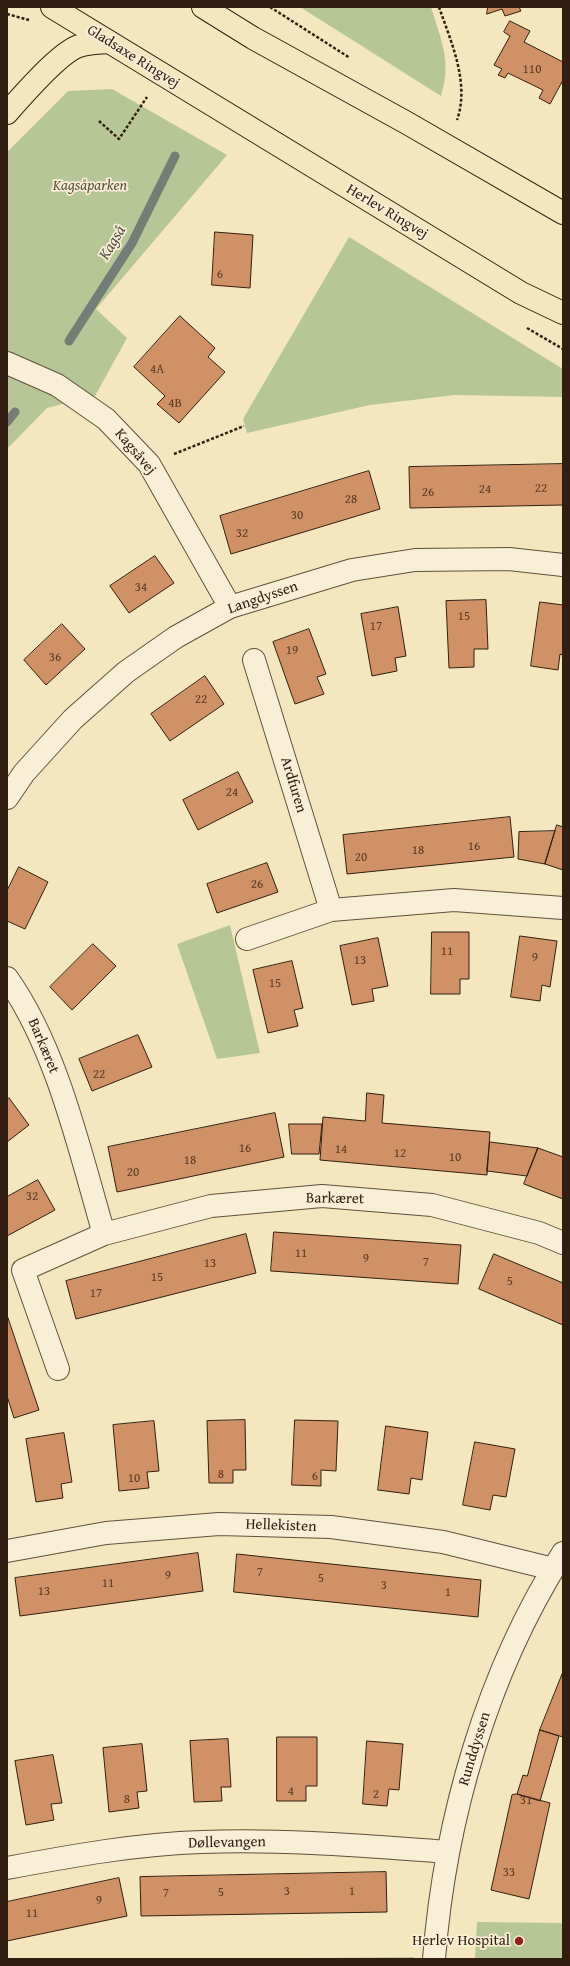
<!DOCTYPE html>
<html>
<head>
<meta charset="utf-8">
<style>
  body { margin:0 }
  #map { position:relative; width:570px; height:1966px; overflow:hidden; background:#f4e7c0; font-family:"Gentium Book Plus",serif }
  canvas { display:block }
  .frame { position:absolute; inset:0; border:8px solid #321e10; pointer-events:none }
</style>
</head>
<body>
<div id="map">
<canvas width="570" height="1966"></canvas>
<div class="frame"></div>
</div>
<script>
const c = document.querySelector('canvas').getContext('2d');
c.lineJoin = 'round';
function fillPath(path, color) { c.fillStyle = color; c.fill(path, 'evenodd'); }
function stroke(path, color, width, dash) { c.strokeStyle = color; c.lineWidth = width; c.lineCap = dash ? 'butt' : 'round'; c.setLineDash(dash || []); c.stroke(path); }
function label(font, color, halo, rows, align = 'center') {
  c.font = font + ' "Gentium Book Plus",serif'; c.lineWidth = 3.5; c.setLineDash([]); c.textBaseline = 'middle'; c.strokeStyle = halo; c.fillStyle = color; for (const [text, x, y, turn = 0] of rows) {
    c.save(); c.translate(x, y); c.rotate((+turn || 0) * Math.PI / 180); c.textAlign = isNaN(turn) ? turn : align; if (halo) c.strokeText(text, 0, 0); c.fillText(text, 0, 0); c.restore();
  }
}
fillPath(new Path2D(`
  M 300,7 L 431,7 C 441,40 452,61 441,96 Z
  M 112,89 L 227,155 L 96,309 L 127,338 L 95,396 L 47,408 L 7,449 L 7,152 L 68,91 Z
  M 349,237 L 563,369 L 563,397 L 455,395 L 370,405 L 247,433 L 243,419 Z
  M 230,925 L 260,1053 L 217,1059 L 177,944 Z
  M 477,1922 L 561,1923 L 563,1925 L 563,1959 L 475,1959 Z
  M 414,1957 L 414,1959 L 209,1959 Z`), '#b7c696');
stroke(new Path2D(`
  M 69,341 L 132,243 L 175,156
  M 7,422 L 15,412`), '#737e77', 9);
const building = new Path2D(`
  M 488,7 L 519,7 L 521,11 L 505,16 L 502,9 L 487,14 Z
  M 510,21 L 530,31 L 524,42 L 563,62 L 563,80 L 550,104 L 539,98 L 543,90 L 508,73 L 505,78 L 498,75 L 502,69 L 494,65 L 510,36 L 504,32 Z
  M 215,232 L 253,235 L 250,288 L 212,285 Z
  M 180,316 L 215,348 L 208,357 L 225,372 L 179,423 L 157,404 L 165,396 L 134,367 Z
  M 563,464 L 563,505 L 410,508 L 409,467 Z
  M 369,471 L 380,509 L 231,554 L 220,516 Z
  M 155,556 L 174,583 L 129,613 L 110,586 Z
  M 486,600 L 488,649 L 474,649 L 474,667 L 449,668 L 446,601 Z
  M 540,602 L 563,605 L 563,655 L 560,654 L 558,670 L 531,666 Z
  M 398,607 L 406,656 L 395,658 L 397,671 L 372,676 L 361,614 Z
  M 62,624 L 85,649 L 46,685 L 24,660 Z
  M 309,629 L 326,674 L 317,677 L 324,694 L 295,704 L 273,642 Z
  M 205,676 L 224,704 L 170,741 L 151,714 Z
  M 238,772 L 253,802 L 198,830 L 183,800 Z
  M 510,817 L 514,857 L 347,874 L 343,835 Z
  M 557,825 L 563,827 L 563,870 L 545,864 Z
  M 555,831 L 545,864 L 518,859 L 519,832 Z
  M 267,863 L 278,892 L 217,913 L 207,884 Z
  M 19,867 L 48,882 L 25,929 L 7,921 L 7,891 Z
  M 432,932 L 469,932 L 469,979 L 460,979 L 460,994 L 431,994 Z
  M 520,936 L 557,941 L 550,987 L 542,985 L 540,1001 L 511,997 Z
  M 378,938 L 388,986 L 372,989 L 374,1001 L 352,1005 L 340,946 Z
  M 93,944 L 116,966 L 72,1010 L 50,987 Z
  M 292,961 L 303,1008 L 294,1010 L 298,1026 L 268,1033 L 253,970 Z
  M 138,1035 L 152,1067 L 92,1091 L 79,1059 Z
  M 367,1093 L 384,1095 L 382,1123 L 490,1132 L 487,1175 L 320,1160 L 323,1117 L 365,1121 Z
  M 9,1098 L 29,1125 L 7,1142 L 7,1100 Z
  M 275,1113 L 284,1157 L 117,1192 L 108,1147 Z
  M 289,1124 L 322,1124 L 319,1154 L 292,1154 Z
  M 490,1142 L 538,1148 L 527,1176 L 487,1171 Z
  M 538,1148 L 563,1157 L 563,1199 L 524,1184 Z
  M 38,1180 L 55,1210 L 7,1236 L 7,1197 Z
  M 274,1232 L 461,1245 L 458,1284 L 271,1271 Z
  M 246,1234 L 256,1273 L 76,1319 L 66,1281 Z
  M 494,1254 L 563,1283 L 563,1325 L 479,1289 Z
  M 7,1315 L 39,1410 L 14,1418 L 7,1396 Z
  M 245,1420 L 246,1470 L 233,1470 L 233,1483 L 209,1483 L 207,1421 Z
  M 295,1420 L 338,1421 L 336,1471 L 321,1470 L 321,1486 L 292,1485 Z
  M 154,1421 L 159,1471 L 147,1472 L 149,1488 L 119,1491 L 113,1425 Z
  M 386,1426 L 428,1432 L 422,1480 L 411,1478 L 409,1494 L 378,1490 Z
  M 64,1433 L 72,1482 L 61,1484 L 63,1498 L 36,1502 L 26,1439 Z
  M 475,1442 L 515,1449 L 506,1497 L 493,1495 L 490,1510 L 463,1505 Z
  M 198,1553 L 203,1591 L 20,1616 L 15,1578 Z
  M 237,1554 L 481,1580 L 478,1617 L 234,1592 Z
  M 563,1672 L 563,1737 L 540,1730 Z
  M 540,1730 L 559,1736 L 540,1801 L 517,1794 L 523,1775 L 527,1776 Z
  M 277,1737 L 317,1737 L 317,1786 L 306,1786 L 306,1801 L 277,1801 Z
  M 228,1739 L 231,1787 L 221,1787 L 222,1801 L 194,1802 L 190,1741 Z
  M 367,1741 L 403,1744 L 399,1790 L 389,1789 L 387,1806 L 363,1804 Z
  M 142,1744 L 147,1791 L 137,1792 L 139,1808 L 109,1812 L 103,1748 Z
  M 53,1755 L 62,1803 L 51,1804 L 54,1820 L 26,1825 L 15,1761 Z
  M 517,1794 L 550,1803 L 529,1899 L 491,1890 L 512,1795 Z
  M 386,1872 L 387,1912 L 141,1916 L 140,1877 Z
  M 119,1878 L 127,1916 L 7,1941 L 7,1902 Z`);
fillPath(building, '#d09167');
stroke(building, '#321e10', 1);
const minor = new Path2D(`
  M 7,363 L 57,385 L 106,419 L 149,464 L 230,607
  M 254,660 L 331,910
  M 7,798 L 24,773 L 73,719 L 126,672 L 176,637 L 230,607 L 352,570 L 415,560 L 509,559 L 563,565
  M 247,939 L 331,910 L 454,900 L 563,908
  M 7,978 C 57,1048 80,1152 104,1234
  M 58,1369 L 23,1270 L 104,1234 L 211,1206 L 322,1196 L 432,1205 L 539,1233 L 563,1243
  M 7,1551 L 106,1533 L 219,1524 L 331,1527 L 443,1542 L 553,1569
  M 7,1868 C 71,1856 137,1844 202,1842 C 285,1839 365,1846 448,1852
  M 434,1959 C 445,1819 487,1672 563,1553`);
const primary = new Path2D(`
  M 52,7 L 521,293 L 563,313
  M 203,7 L 253,38 L 407,123 L 563,213`);
const motorway = new Path2D(`
  M 7,113 C 21,97 60,52 79,46 C 88,43 99,43 109,42`);
stroke(minor, '#62503c', 24);
stroke(primary, '#321e10', 24);
stroke(motorway, '#321e10', 24);
stroke(new Path2D(`
  M 270,7 L 350,58
  M 439,7 C 451,42 470,83 457,120
  M 7,14 L 29,20
  M 99,121 L 119,139 L 147,97
  M 527,328 L 563,349
  M 174,454 L 244,426`), '#321e10', 2.5, [3, 2]);
stroke(minor, '#f8efd6', 22);
stroke(primary, '#f4e7c0', 22);
stroke(motorway, '#f4e7c0', 22);
for (const [x, y, r, color] of [
  [519,1941,5,"#8f2418"]
]) { const dot = new Path2D(); dot.arc(x, y, r, 0, 2 * Math.PI); c.fillStyle = color; c.fill(dot); stroke(dot, '#f8efd6', 1.5); }
label('13px', '#5a3b26', null, [
  ["110",532,70],
  ["6",220,275],
  ["4A",157,370],
  ["4B",175,404],
  ["22",541,489],
  ["24",485,490],
  ["26",428,493],
  ["28",351,500],
  ["30",297,516],
  ["32",242,534],
  ["34",141,588],
  ["15",464,617],
  ["17",376,627],
  ["19",292,651],
  ["36",55,658],
  ["22",201,700],
  ["24",232,793],
  ["16",474,847],
  ["18",418,851],
  ["20",361,858],
  ["26",257,885],
  ["11",447,952],
  ["9",535,958],
  ["13",360,961],
  ["15",275,984],
  ["22",99,1075],
  ["16",245,1149],
  ["14",341,1150],
  ["12",400,1154],
  ["10",455,1158],
  ["18",190,1161],
  ["20",133,1173],
  ["32",32,1197],
  ["11",301,1254],
  ["9",366,1259],
  ["7",426,1263],
  ["13",210,1264],
  ["15",157,1278],
  ["5",510,1282],
  ["17",96,1294],
  ["8",221,1475],
  ["6",315,1477],
  ["10",134,1479],
  ["7",260,1573],
  ["9",168,1576],
  ["5",321,1579],
  ["11",108,1584],
  ["3",384,1586],
  ["13",44,1592],
  ["1",448,1593],
  ["4",291,1792],
  ["2",376,1795],
  ["8",127,1800],
  ["31",526,1801],
  ["33",509,1873],
  ["3",287,1892],
  ["1",352,1892],
  ["5",221,1893],
  ["7",166,1894],
  ["9",99,1901],
  ["11",32,1914]
]);
label('15px', '#321e10', '#f8efd6', [
  ["Gladsaxe Ringvej",133,57,32],
  ["Herlev Ringvej",387,212,31],
  ["Kagsåvej",135,452,50],
  ["Langdyssen",263,598,-19],
  ["Ardfuren",293,785,73],
  ["Barkæret",43,1046,67],
  ["Barkæret",335,1199,1],
  ["Hellekisten",281,1526,2],
  ["Runddyssen",475,1749,-73],
  ["Døllevangen",227,1843,-1]
]);
label('italic 15px', '#5a5038', '#f8efd6', [
  ["Kagsåparken",90,186]
]);
label('15px', '#321e10', '#f8efd6', [
  ["Herlev Hospital",510,1941]
], 'right');
label('italic 16px', '#524e43', '#f8efd6', [
  ["Kagså",113,243,-59]
]);
</script>
</body>
</html>
